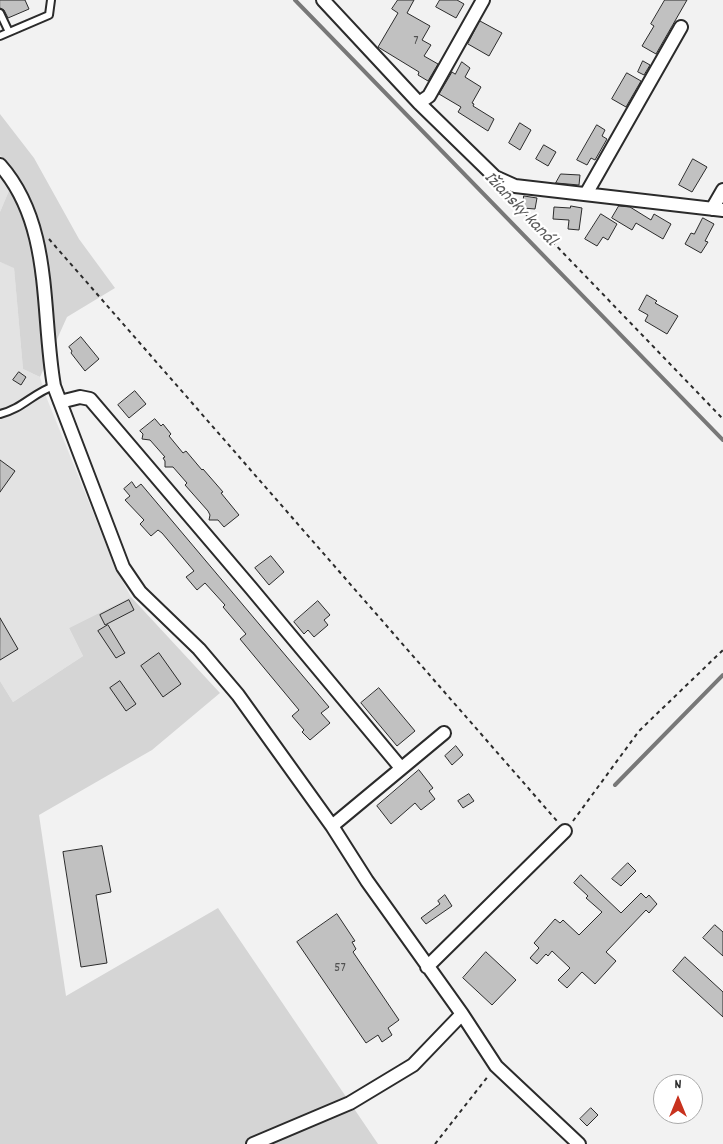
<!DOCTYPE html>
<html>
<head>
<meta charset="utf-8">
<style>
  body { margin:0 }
  #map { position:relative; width:723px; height:1144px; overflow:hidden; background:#f2f2f2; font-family:Dekko,sans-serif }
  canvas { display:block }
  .north { position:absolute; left:653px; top:1074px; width:50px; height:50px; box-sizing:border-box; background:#fff; border:1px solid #aaa; border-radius:50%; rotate:0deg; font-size:14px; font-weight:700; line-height:20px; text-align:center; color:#2b2b2b }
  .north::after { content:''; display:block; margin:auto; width:18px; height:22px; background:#c8321e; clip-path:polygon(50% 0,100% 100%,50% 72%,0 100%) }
</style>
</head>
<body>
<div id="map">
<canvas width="723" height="1144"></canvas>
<div class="north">N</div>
</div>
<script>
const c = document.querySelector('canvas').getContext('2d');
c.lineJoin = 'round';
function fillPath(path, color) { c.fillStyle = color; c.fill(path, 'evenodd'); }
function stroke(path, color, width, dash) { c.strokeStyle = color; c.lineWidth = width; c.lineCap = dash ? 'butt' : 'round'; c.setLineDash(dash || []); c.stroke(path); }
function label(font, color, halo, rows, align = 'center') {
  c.font = font + ' Dekko,sans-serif'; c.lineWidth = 4.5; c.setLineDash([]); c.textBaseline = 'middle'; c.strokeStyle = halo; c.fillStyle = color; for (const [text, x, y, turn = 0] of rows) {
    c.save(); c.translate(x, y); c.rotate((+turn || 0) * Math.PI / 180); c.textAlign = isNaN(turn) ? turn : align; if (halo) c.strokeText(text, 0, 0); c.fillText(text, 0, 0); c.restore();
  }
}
fillPath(new Path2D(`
  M 0,155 L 16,174 L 0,212 Z
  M 0,262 L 14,267 L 23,369 L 40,377 L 45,394 L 116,569 L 131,597 L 69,628 L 83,656 L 13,702 L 0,681 Z`), '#e3e3e3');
fillPath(new Path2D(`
  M 0,114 L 34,158 L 79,239 L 115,288 L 67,317 L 40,377 L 23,369 L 14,268 L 0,262 L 0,212 L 16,174 L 0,155 Z
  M 131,597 L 220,693 L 152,750 L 39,815 L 66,996 L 218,908 L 378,1144 L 0,1144 L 0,681 L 13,702 L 83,656 L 69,628 Z`), '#d5d5d5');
stroke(new Path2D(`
  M 295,0 L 723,440
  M 615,785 L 723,675`), '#787878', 4);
const building = new Path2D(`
  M 0,0 L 25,0 L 29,9 L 8,18 L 4,10 L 0,8 Z
  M 398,0 L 414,0 L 407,13 L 430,26 L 422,40 L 431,45 L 424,56 L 438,64 L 428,81 L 418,75 L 419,72 L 378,47 L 398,13 L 392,9 Z
  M 440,0 L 457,0 L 464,4 L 456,18 L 436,7 Z
  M 665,0 L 687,0 L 656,54 L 642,46 L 654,26 L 651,24 Z
  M 480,21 L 502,33 L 489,56 L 468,44 Z
  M 643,61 L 650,65 L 644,75 L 638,72 Z
  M 462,62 L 470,68 L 465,77 L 481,87 L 472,103 L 474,104 L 473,106 L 494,119 L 488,131 L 458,112 L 461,107 L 439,94 L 452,72 L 455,74 Z
  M 627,73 L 641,81 L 626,107 L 612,99 Z
  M 520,123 L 531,130 L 520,150 L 509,143 Z
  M 597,125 L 605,130 L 602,136 L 607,139 L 595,160 L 591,158 L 587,165 L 577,160 Z
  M 544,145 L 556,152 L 548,166 L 536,159 Z
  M 693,159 L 707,167 L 692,192 L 679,185 Z
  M 561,174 L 580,175 L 579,185 L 556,183 Z
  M 524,196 L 537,198 L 535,209 L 523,208 Z
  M 571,206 L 582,208 L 579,230 L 568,229 L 569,220 L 553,219 L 554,207 L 570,208 Z
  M 619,206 L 630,207 L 651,220 L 654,214 L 671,224 L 663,239 L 636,223 L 632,230 L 612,218 Z
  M 601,214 L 617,224 L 608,240 L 603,237 L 597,246 L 585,239 Z
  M 703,218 L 714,224 L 705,241 L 708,242 L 701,253 L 685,244 L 691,233 L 694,234 Z
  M 647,295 L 657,301 L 655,303 L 678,316 L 667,334 L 645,321 L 648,315 L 639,310 Z
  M 81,337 L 99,359 L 85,371 L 71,353 L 72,351 L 69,347 Z
  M 19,372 L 26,377 L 21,385 L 13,380 Z
  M 135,391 L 146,404 L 129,418 L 118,405 Z
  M 155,419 L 161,426 L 163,424 L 171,434 L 169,436 L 183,453 L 186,451 L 202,470 L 203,469 L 223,492 L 221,493 L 239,515 L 224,527 L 218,520 L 209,520 L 210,515 L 208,511 L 185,485 L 187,483 L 173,467 L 165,467 L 165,461 L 163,458 L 165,457 L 150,440 L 142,439 L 143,434 L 140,431 Z
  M 0,460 L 15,471 L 0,492 Z
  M 132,482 L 136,488 L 141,484 L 329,707 L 321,713 L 330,723 L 310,740 L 302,732 L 304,730 L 292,716 L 299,710 L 240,639 L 246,634 L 223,607 L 225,605 L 205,583 L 197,590 L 186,577 L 194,571 L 162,533 L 158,530 L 151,536 L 140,524 L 144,520 L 125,500 L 130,496 L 124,489 Z
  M 271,556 L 284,572 L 269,585 L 255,568 Z
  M 129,600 L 134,610 L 105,625 L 100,615 Z
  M 318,601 L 330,615 L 324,620 L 328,625 L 314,637 L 308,630 L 304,634 L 294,622 Z
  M 0,618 L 18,649 L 0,660 Z
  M 108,625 L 125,653 L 116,658 L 98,631 Z
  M 159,653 L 181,684 L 163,697 L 141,666 Z
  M 120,681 L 136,704 L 126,711 L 110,688 Z
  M 379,688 L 415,731 L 397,746 L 361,703 Z
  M 456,746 L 463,755 L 452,765 L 445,756 Z
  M 419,770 L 433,788 L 429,791 L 435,799 L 421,810 L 415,803 L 391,824 L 377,806 Z
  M 469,794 L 474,801 L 463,808 L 458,801 Z
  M 102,846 L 111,892 L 96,895 L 107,963 L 81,967 L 63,852 Z
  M 628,863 L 636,871 L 621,886 L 612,879 Z
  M 581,875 L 621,913 L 641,893 L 646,898 L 649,895 L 657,904 L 649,913 L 646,910 L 606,952 L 616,961 L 595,984 L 582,972 L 567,988 L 558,980 L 570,968 L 552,951 L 548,956 L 546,954 L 537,964 L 530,958 L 539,948 L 534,943 L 555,919 L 560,923 L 563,920 L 579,935 L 602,912 L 586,898 L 588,896 L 574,883 Z
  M 445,895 L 452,906 L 426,924 L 421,918 L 440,904 L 438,901 Z
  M 337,914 L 355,941 L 352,942 L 356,949 L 353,952 L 399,1020 L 388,1028 L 392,1035 L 382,1042 L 378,1035 L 366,1043 L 297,942 Z
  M 715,925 L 723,932 L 723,956 L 703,938 Z
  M 486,952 L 516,980 L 492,1005 L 463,978 Z
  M 685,957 L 723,992 L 723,1017 L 673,971 Z
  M 591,1108 L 598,1115 L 587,1126 L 580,1119 Z`);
fillPath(building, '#c1c1c1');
stroke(building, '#2b2b2b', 1);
const lane = new Path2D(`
  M 0,13 L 9,32
  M 0,36 L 49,15 L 51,0
  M 0,414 C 22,409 33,393 54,386`);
const street = new Path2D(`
  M 323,0 L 419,103 L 495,177 L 515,186 L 723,210
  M 419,103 L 429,96 L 483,0
  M 0,165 C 53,225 41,312 54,386 L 123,567 L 140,592 L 199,649 L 238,695 L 332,826 L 367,881 L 462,1014 L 496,1066 L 579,1144
  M 586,194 L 681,27
  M 712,209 L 723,190
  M 60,402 L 80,397 L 90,399 L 251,588 L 401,768
  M 332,826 L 444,733
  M 427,967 L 565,831
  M 253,1144 L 350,1103 L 413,1065 L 462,1014`);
stroke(lane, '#2b2b2b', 10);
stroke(street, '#2b2b2b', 16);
stroke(new Path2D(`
  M 517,199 L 519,207 L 723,419
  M 49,239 L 557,821
  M 573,821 L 639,731 L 723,650
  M 435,1144 L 489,1075`), '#2b2b2b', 2, [4, 4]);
stroke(lane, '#fff', 6);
stroke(street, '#fff', 12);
label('14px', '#505050', null, [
  ["7",416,42],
  ["57",340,969]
]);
label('italic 18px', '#585858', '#fff', [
  ["Ižiansky kanál",519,210,46]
]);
</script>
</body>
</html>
